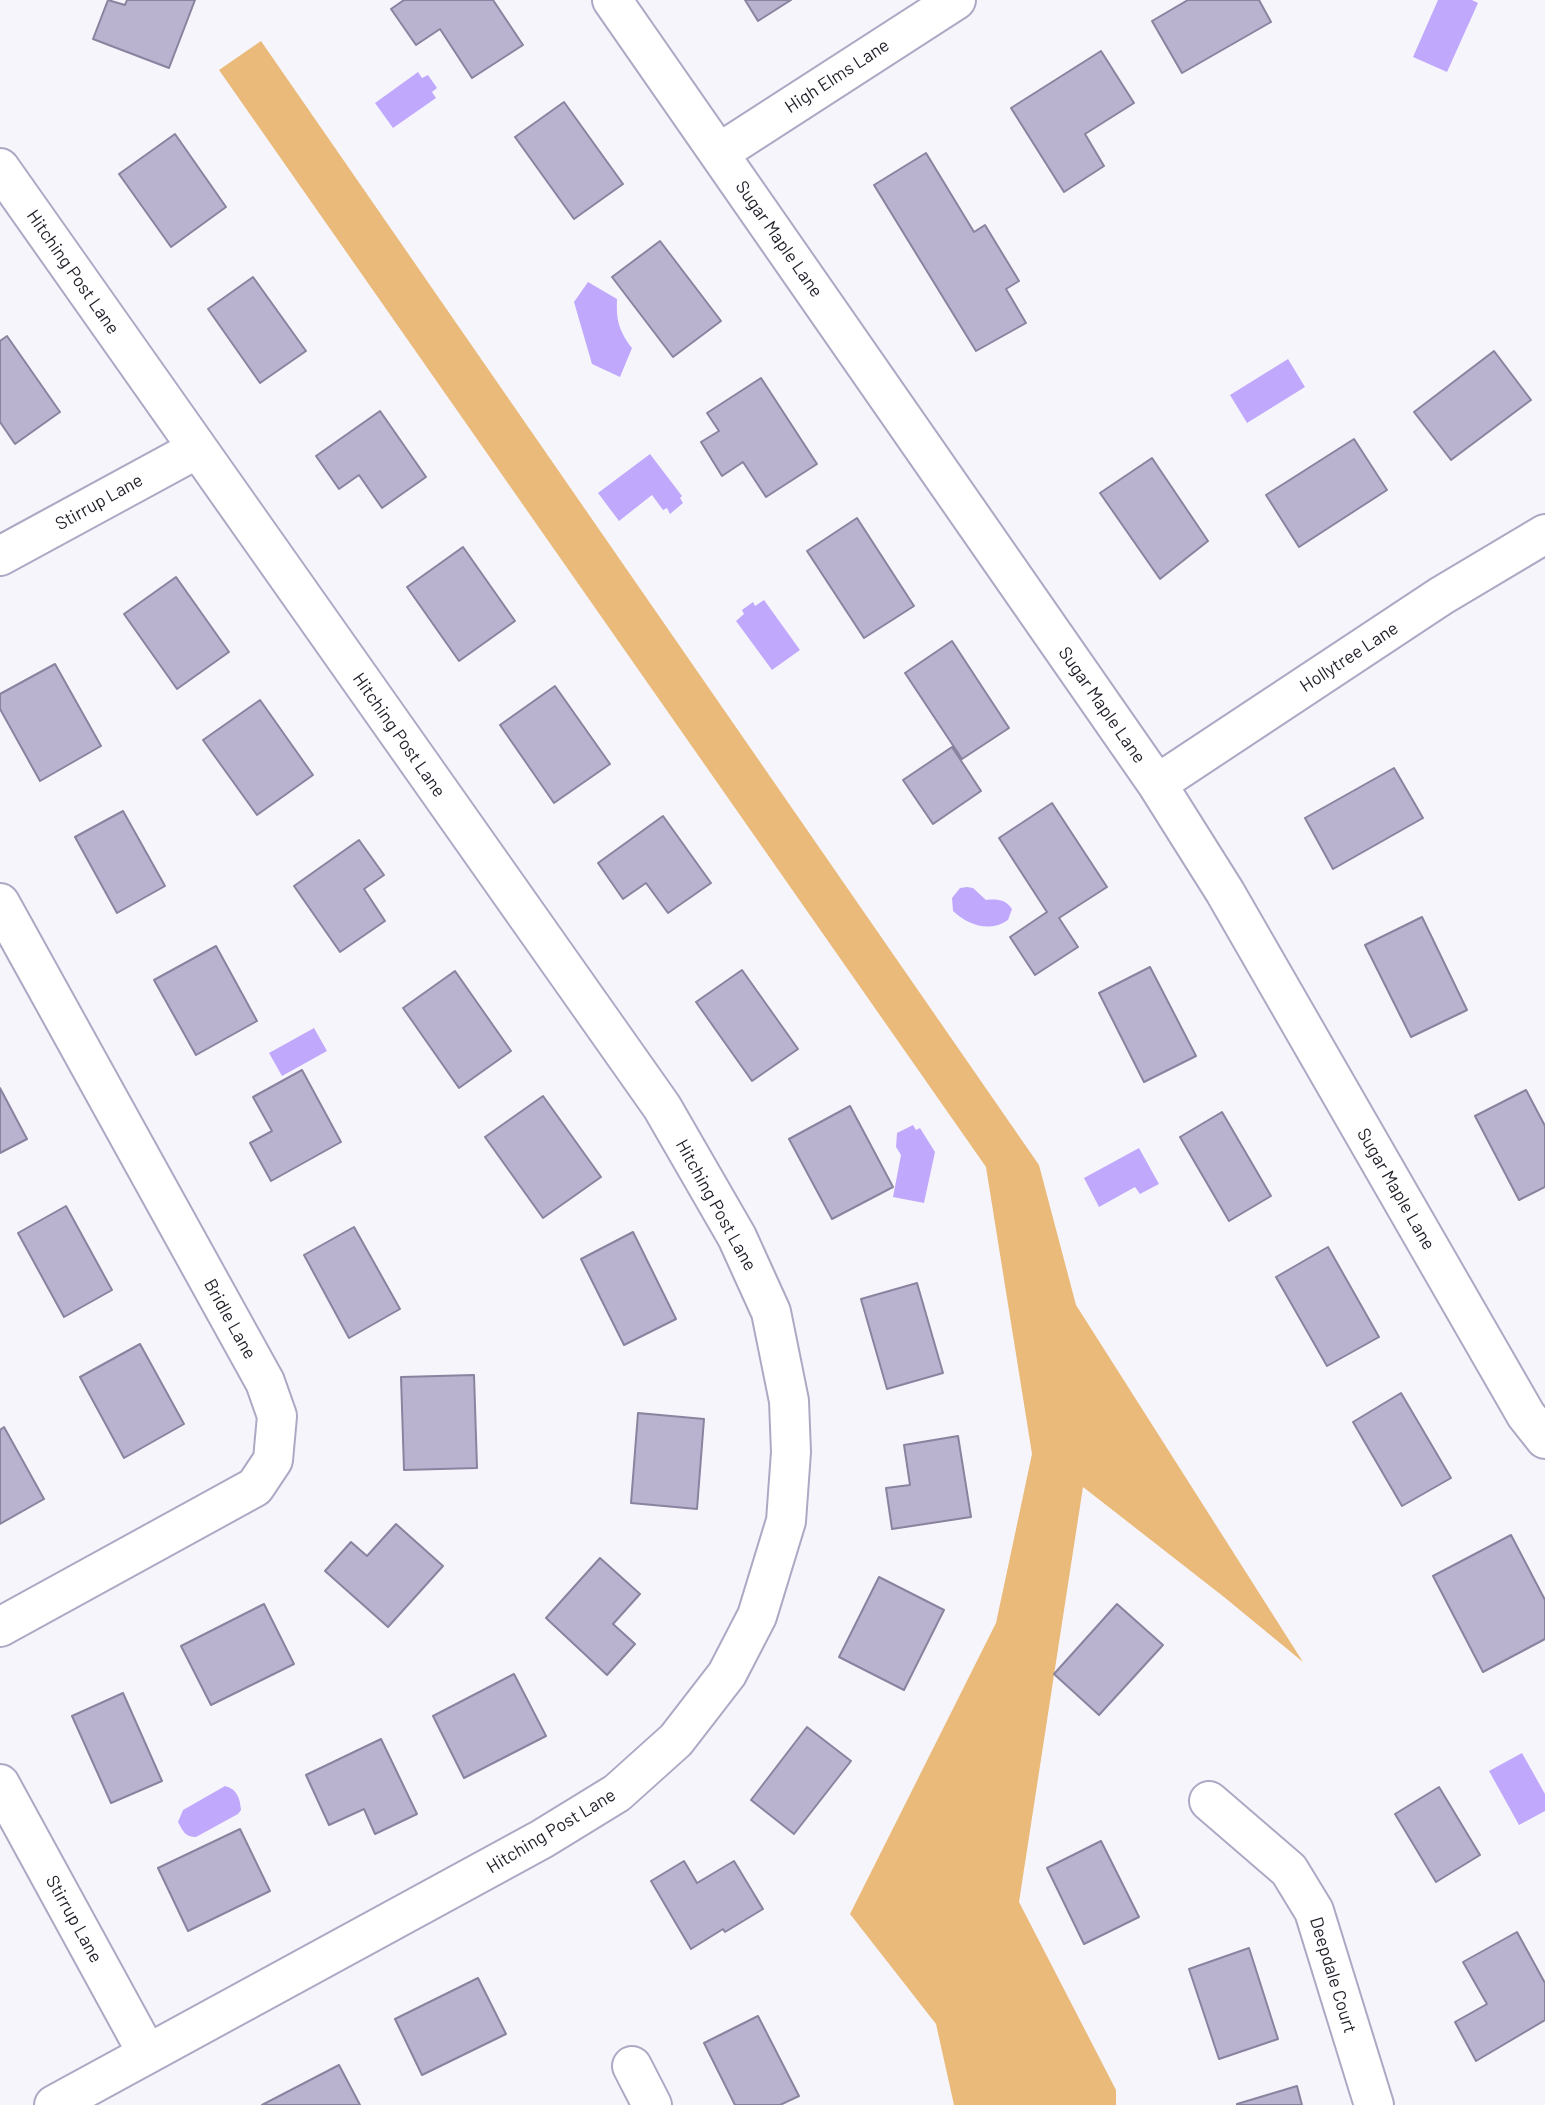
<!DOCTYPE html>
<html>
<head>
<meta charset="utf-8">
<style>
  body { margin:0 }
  canvas { display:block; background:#f7f5fc }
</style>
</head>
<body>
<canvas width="1545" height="2105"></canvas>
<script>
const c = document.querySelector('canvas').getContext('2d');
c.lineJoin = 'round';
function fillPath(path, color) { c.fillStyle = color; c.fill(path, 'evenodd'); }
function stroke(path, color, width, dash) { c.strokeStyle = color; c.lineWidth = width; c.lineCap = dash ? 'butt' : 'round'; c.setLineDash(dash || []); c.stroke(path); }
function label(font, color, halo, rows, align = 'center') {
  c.font = font + ' Barlow,sans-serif'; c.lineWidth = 7; c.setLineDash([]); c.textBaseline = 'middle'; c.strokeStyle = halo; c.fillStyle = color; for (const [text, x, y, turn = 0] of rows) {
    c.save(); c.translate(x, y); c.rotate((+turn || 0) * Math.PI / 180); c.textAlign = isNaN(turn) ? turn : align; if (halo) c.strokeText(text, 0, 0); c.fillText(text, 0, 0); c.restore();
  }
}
fillPath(new Path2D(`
  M 261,41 L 1039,1165 L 1076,1305 L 1303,1662 L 1224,1597 L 1083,1487 L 1019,1902 L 1116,2090 L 1116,2105 L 954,2105 L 936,2024 L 850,1914 L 996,1623 L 1032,1454 L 986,1167 L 219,70 Z`), '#eaba7b');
fillPath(new Path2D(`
  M 1438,0 L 1472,0 L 1478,3 L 1447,72 L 1413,57 Z
  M 418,72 L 422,78 L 428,75 L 437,88 L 432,92 L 436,98 L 393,128 L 375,103 Z
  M 588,282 L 617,299 C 616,320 619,331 632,348 L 620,377 L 592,364 L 574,302 Z
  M 1288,359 L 1305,387 L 1247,423 L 1230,395 Z
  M 650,454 L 682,496 L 680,498 L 683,503 L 670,514 L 667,508 L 663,510 L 652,495 L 619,521 L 598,493 Z
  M 764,600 L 800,650 L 772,670 L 736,621 L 744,614 L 742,610 L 753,602 L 755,606 Z
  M 967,887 L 973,888 L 986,900 C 997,899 1005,899 1012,909 L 1008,920 C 990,933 968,925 953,911 L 952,898 L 960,888 Z
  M 314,1028 L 327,1051 L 282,1076 L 269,1053 Z
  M 913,1125 L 916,1130 L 920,1128 L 935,1152 L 924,1203 L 893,1197 L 901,1155 L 896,1147 L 897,1133 Z
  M 1139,1148 L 1159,1184 L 1140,1194 L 1135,1187 L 1099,1207 L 1084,1178 Z
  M 1522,1753 L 1545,1794 L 1545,1811 L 1519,1825 L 1489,1771 Z
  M 225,1786 C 237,1789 240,1798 241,1810 L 238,1814 L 196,1837 C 185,1837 183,1831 178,1822 L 183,1810 Z`), '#c0a9fc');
const building = new Path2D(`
  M 108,0 L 125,5 L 127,0 L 195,0 L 169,68 L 93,39 Z
  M 404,0 L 493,0 L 523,45 L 472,78 L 440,29 L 416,45 L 391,9 Z
  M 745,0 L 791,0 L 758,21 Z
  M 1188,0 L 1259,0 L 1271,22 L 1182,73 L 1152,21 Z
  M 1101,51 L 1134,103 L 1085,134 L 1104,166 L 1064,192 L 1011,108 Z
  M 564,102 L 623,184 L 574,219 L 515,137 Z
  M 175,134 L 226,207 L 171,247 L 119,174 Z
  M 926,153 L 974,232 L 985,225 L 1019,281 L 1006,289 L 1026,323 L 976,351 L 874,185 Z
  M 660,241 L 721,321 L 673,357 L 612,277 Z
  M 253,277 L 306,351 L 260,383 L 208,309 Z
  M 7,336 L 60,412 L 15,444 L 0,422 L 0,341 Z
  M 1494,351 L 1531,400 L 1451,460 L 1414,412 Z
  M 761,378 L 817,464 L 766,497 L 743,462 L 722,476 L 701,442 L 719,431 L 707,413 Z
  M 380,411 L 426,477 L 382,508 L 359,475 L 339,489 L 316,456 Z
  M 1354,439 L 1387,490 L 1299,547 L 1266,495 Z
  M 1152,458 L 1208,541 L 1160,579 L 1100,493 Z
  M 857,518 L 914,606 L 864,638 L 807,551 Z
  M 463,547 L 515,621 L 459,661 L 407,587 Z
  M 176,577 L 229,652 L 177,689 L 124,614 Z
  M 952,641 L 1009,728 L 962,759 L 905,673 Z
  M 55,664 L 101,746 L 40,781 L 0,709 L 0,694 Z
  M 555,686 L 610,764 L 554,803 L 500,725 Z
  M 260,700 L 313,775 L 257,815 L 203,740 Z
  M 952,747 L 981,791 L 933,824 L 903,780 Z
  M 1394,768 L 1423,818 L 1333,869 L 1305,818 Z
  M 1052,803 L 1107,887 L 1059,918 L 1078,947 L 1035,975 L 1010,937 L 1047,912 L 999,838 Z
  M 123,811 L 165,886 L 117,913 L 75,837 Z
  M 663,816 L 711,883 L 668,913 L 646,883 L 623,899 L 598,863 Z
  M 359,840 L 384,875 L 364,889 L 385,921 L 340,952 L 294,886 Z
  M 1422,917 L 1467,1010 L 1411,1037 L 1365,945 Z
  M 216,946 L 257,1021 L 196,1055 L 154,980 Z
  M 1150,967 L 1196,1056 L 1144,1082 L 1099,993 Z
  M 742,970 L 798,1049 L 752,1081 L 696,1002 Z
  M 455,971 L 511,1051 L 459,1088 L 403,1008 Z
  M 302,1070 L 341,1142 L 271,1181 L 250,1143 L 272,1131 L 253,1097 Z
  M 0,1088 L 27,1139 L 0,1153 Z
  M 1526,1090 L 1545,1126 L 1545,1187 L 1519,1200 L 1475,1116 Z
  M 543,1096 L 601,1177 L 543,1218 L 485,1137 Z
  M 850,1106 L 893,1187 L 832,1219 L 789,1139 Z
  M 1222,1112 L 1271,1196 L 1229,1221 L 1180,1137 Z
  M 66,1206 L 112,1290 L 64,1317 L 18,1233 Z
  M 354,1227 L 400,1309 L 349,1338 L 304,1255 Z
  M 633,1232 L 676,1319 L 624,1345 L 581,1259 Z
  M 1328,1247 L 1379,1337 L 1327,1366 L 1276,1277 Z
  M 917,1283 L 943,1373 L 887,1389 L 861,1299 Z
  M 140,1344 L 184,1424 L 124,1458 L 80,1377 Z
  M 474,1375 L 477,1468 L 404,1470 L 401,1377 Z
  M 1401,1393 L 1451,1478 L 1402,1506 L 1353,1422 Z
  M 638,1413 L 704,1419 L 697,1509 L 631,1503 Z
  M 4,1427 L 44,1499 L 0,1524 L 0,1430 Z
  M 958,1436 L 971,1517 L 892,1529 L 886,1488 L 910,1485 L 904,1445 Z
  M 396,1524 L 443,1566 L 388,1627 L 325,1571 L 351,1542 L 367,1556 Z
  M 1511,1535 L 1545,1600 L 1545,1639 L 1483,1672 L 1433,1576 Z
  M 600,1558 L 640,1594 L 613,1624 L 635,1644 L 607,1675 L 546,1618 Z
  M 879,1577 L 944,1610 L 904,1690 L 839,1657 Z
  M 264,1604 L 294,1664 L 211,1705 L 181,1646 Z
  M 1117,1604 L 1163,1645 L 1099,1715 L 1054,1674 Z
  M 514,1674 L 546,1736 L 464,1778 L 433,1716 Z
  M 123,1693 L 162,1781 L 111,1803 L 72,1716 Z
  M 807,1727 L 851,1761 L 794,1834 L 751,1800 Z
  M 381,1739 L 417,1814 L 375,1834 L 364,1809 L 329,1825 L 306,1775 Z
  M 1439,1787 L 1480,1855 L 1436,1882 L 1395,1814 Z
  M 240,1829 L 270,1891 L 188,1931 L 158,1868 Z
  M 1101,1841 L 1139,1917 L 1084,1944 L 1047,1868 Z
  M 684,1861 L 697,1883 L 734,1861 L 763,1909 L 725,1932 L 723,1929 L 691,1949 L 651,1881 Z
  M 1517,1932 L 1545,1983 L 1545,2020 L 1476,2061 L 1455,2022 L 1487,2004 L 1463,1962 Z
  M 1249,1948 L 1278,2039 L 1219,2059 L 1189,1969 Z
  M 478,1978 L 506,2034 L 422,2075 L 395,2019 Z
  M 758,2016 L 799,2096 L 780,2105 L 735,2105 L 704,2043 Z
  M 339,2065 L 360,2105 L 262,2105 Z
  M 1297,2086 L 1302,2105 L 1237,2105 L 1237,2104 Z`);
fillPath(building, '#bab3d0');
stroke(building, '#8a839f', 2);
const street = new Path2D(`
  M 612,0 L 1157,784 L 1225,892 L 1526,1415 L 1545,1439
  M 719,153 L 956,0
  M 0,168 L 662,1107 L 737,1237 L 771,1312 L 789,1401 L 791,1452 L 786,1521 L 757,1616 L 727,1674 L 676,1740 L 617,1793 L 542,1839 L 54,2105
  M 0,556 L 197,449
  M 1157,784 L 1441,596 L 1545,534
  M 0,903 L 265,1382 L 277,1416 L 273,1460 L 255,1487 L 0,1627
  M 0,1784 L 147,2053
  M 1209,1801 L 1289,1870 L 1314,1911 L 1374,2105
  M 632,2066 L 652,2105`);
stroke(street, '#afa8c5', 42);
stroke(street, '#fff', 38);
label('18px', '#211e29', '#fff', [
  ["High Elms Lane",837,76,-33],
  ["Sugar Maple Lane",779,239,55],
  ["Hitching Post Lane",73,272,55],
  ["Stirrup Lane",99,502,-29],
  ["Hollytree Lane",1349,657,-33],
  ["Sugar Maple Lane",1102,705,55],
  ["Hitching Post Lane",399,735,55],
  ["Sugar Maple Lane",1396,1189,60],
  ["Hitching Post Lane",716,1205,61],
  ["Bridle Lane",230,1319,61],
  ["Hitching Post Lane",551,1831,-31],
  ["Stirrup Lane",74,1919,61],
  ["Deepdale Court",1333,1975,73]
]);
</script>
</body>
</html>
